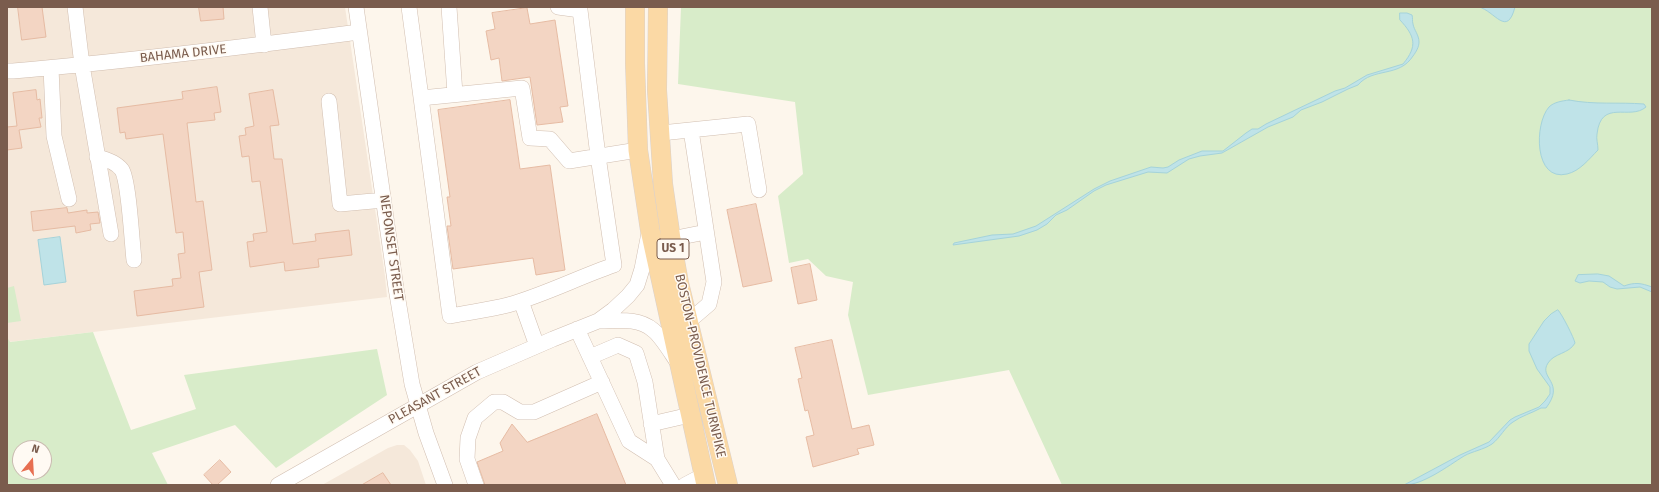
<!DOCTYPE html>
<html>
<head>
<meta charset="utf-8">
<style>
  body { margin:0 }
  #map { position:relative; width:1659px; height:492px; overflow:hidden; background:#fdf6ec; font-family:"Fira Sans",sans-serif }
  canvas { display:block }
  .frame { position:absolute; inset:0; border:8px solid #7a5c4d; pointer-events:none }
  .north { position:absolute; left:12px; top:440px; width:40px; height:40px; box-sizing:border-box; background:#fffaf3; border:1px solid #cabbb1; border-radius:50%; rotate:18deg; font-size:11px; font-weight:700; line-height:16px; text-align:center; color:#7a5c4d }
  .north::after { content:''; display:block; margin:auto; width:14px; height:18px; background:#e76f51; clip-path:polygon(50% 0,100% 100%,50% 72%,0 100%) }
</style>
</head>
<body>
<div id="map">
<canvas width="1659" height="492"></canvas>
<div class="frame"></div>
<div class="north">N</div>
</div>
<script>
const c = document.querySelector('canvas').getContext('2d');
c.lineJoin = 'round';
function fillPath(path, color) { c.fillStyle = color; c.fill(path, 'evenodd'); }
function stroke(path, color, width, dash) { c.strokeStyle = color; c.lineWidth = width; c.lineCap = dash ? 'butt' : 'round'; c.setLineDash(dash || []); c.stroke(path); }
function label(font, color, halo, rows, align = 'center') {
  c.font = font + ' "Fira Sans",sans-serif'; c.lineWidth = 3; c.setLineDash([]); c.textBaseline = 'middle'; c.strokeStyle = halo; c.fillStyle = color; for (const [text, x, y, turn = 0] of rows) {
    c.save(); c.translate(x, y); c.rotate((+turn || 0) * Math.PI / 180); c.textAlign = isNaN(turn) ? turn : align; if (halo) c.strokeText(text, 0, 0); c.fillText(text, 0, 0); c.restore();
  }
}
fillPath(new Path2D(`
  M 7,7 L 345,7 L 385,276 L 387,297 L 9,342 L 7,337 Z
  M 397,445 L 404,445 L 410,450 L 418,461 L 426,485 L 322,485 L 388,448 Z`), '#f5e8da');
fillPath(new Path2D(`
  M 681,7 L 1652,7 L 1652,485 L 1062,485 L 1009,370 L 868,395 L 848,315 L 853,282 L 826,276 L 808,259 L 789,263 L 778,196 L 803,174 L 795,102 L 678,84 Z
  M 14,286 L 21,321 L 7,323 L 7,288 Z
  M 93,332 L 131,430 L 196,409 L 184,375 L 377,349 L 387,395 L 276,468 L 235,425 L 152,453 L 168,485 L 7,485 L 7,337 L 10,342 ZM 20,448 L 44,448 L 44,472 L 20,472 Z`), '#d8ecc9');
const water = new Path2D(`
  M 1479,7 L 1515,7 C 1507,38 1495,11 1479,7 Z
  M 1400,13 L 1407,13 L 1412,15 C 1413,18 1412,21 1413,24 C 1414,30 1419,35 1419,42 C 1419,47 1416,52 1413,56 C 1399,78 1373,67 1358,85 L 1348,89 L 1322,102 L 1301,110 L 1293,117 L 1268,127 L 1222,153 L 1200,156 L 1189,159 L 1167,173 L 1148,172 L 1106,185 L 1094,191 L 1067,210 L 1056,215 L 1047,224 L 1037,230 L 1019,236 L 953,245 L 954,243 L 992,235 L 1013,234 L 1036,226 L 1094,189 L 1110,181 L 1151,167 L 1163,168 L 1168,167 L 1179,160 L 1202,151 L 1223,151 L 1246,133 L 1252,129 L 1258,129 L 1266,124 L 1335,91 L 1345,88 L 1367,75 L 1403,64 C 1418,46 1415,36 1400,20 Z
  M 1569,100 C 1594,105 1619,102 1644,104 L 1646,107 C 1630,121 1601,98 1597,134 C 1596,139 1598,144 1598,150 C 1589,159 1580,171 1567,174 C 1534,182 1534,124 1549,107 C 1554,102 1562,101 1569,100 Z
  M 60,237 L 66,282 L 44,285 L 38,240 Z
  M 1598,274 L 1609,276 L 1624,286 C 1635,282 1641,283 1652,287 L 1652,292 L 1640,287 L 1617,289 L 1610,287 L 1603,282 L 1589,281 L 1580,283 L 1575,281 L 1578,275 Z
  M 1558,310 C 1562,314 1574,338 1575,343 C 1569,354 1554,353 1548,363 C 1538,378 1566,382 1546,408 L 1541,408 C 1532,413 1521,416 1513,422 C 1505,427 1500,438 1492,444 C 1483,450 1473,451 1464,456 C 1448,466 1423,485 1404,485 L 1460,455 L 1489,442 L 1510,420 L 1515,417 L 1539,407 L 1545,401 L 1550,394 L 1550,387 L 1537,369 L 1529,351 L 1529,344 L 1544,321 L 1551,314 Z`);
fillPath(water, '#bfe3e8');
stroke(water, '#a5d3da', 1);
const building = new Path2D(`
  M 18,7 L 42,7 L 46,37 L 22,40 Z
  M 199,7 L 223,7 L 224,19 L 201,21 Z
  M 527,8 L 530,24 L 555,20 L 568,106 L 560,107 L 563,122 L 537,125 L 530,77 L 502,81 L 499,58 L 491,60 L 486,31 L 495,29 L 492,13 Z
  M 217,87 L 221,112 L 214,113 L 215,120 L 187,123 L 196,202 L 203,201 L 212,270 L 199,272 L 204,307 L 137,316 L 134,291 L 173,286 L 172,279 L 181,278 L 178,254 L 185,253 L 183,232 L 176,233 L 163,134 L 126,139 L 125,132 L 120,133 L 117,108 L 183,99 L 182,92 Z
  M 36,90 L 37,100 L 40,99 L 42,118 L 39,118 L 41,127 L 19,130 L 22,148 L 7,150 L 7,127 L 17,126 L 13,93 Z
  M 273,90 L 279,125 L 270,126 L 274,159 L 282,159 L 293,244 L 316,241 L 315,234 L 349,230 L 352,255 L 318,259 L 319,267 L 285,271 L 284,262 L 250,267 L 247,242 L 254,241 L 253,234 L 267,232 L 260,181 L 252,182 L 249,156 L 242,157 L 239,136 L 246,135 L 245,128 L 254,126 L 249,94 Z
  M 510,100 L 520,169 L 550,165 L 565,270 L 536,275 L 533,258 L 453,269 L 447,226 L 451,226 L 447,197 L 450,197 L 438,110 Z
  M 756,204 L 772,281 L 743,287 L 727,210 Z
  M 67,208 L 68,213 L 87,210 L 87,213 L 98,212 L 100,223 L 90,224 L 91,230 L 76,233 L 75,226 L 33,231 L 31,212 Z
  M 810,264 L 817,300 L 798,304 L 791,268 Z
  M 832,340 L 852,429 L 869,425 L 874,445 L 857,449 L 859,454 L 813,467 L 806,437 L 814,435 L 808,410 L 805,411 L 798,379 L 802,378 L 795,348 Z
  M 597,414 L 626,485 L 485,485 L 477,462 L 503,451 L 500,443 L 512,424 L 527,442 Z
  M 220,460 L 231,472 L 217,485 L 213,485 L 204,475 Z
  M 383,473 L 391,485 L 362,485 Z`);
fillPath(building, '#f3d5c3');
stroke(building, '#e6bba3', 1);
const minor = new Path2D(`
  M 75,7 L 82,65 L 111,234
  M 260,7 L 264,45
  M 356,7 L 396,288 L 412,384 L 426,433 L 445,485
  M 409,7 L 450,316 C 469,312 489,310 508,305 C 544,295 579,277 614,265 L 598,156 L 580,10 L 558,7
  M 449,7 L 455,94
  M 51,68 L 54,136 L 69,199
  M 7,71 L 13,71 C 129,61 244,47 359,32
  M 421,98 L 522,88 L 530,138 L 550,139 L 569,161 L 638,150
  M 329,101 L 340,204 L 384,200
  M 661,133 L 748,124 L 759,190
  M 97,157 C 106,159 116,162 122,170 C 129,182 132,243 134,260
  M 671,239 L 706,232
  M 521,301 L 537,346
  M 598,321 C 616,321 638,317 653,330 C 662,337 671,353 678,363
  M 688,322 L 709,304 L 714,282 L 691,130
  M 577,329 L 629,441 L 657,459 L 673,485
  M 590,357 L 618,345 L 636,353 L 645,382 L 657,459
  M 651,424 L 690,415
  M 278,485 L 477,372 L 553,339 L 598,321 L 613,310 L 628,296 L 637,285 L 642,269 L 649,233
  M 476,485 L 467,459 L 468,438 L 475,418 L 494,402 L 503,402 L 520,412 L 534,412 L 602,382
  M 685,485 L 704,475`);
const major = new Path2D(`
  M 635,7 L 635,63 L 638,150 L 650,230 L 706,485
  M 658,7 L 657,90 L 663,184 L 671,239 L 679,283 L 728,485`);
stroke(minor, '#d1beb0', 16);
stroke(major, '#dad1cd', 20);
stroke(minor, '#fff', 15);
stroke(major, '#fbd9a5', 19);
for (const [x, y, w] of [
  [673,249,32]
]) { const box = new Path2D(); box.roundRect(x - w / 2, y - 10, w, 20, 3); c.fillStyle = '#fffaf3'; c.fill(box); stroke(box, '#7a5c4d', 1); }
label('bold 12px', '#7a5c4d', null, [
  ["US 1",673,249]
]);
label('13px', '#7a5c4d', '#fffaf3', [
  ["BAHAMA DRIVE",183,54,-6],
  ["NEPONSET STREET",391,248,82],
  ["BOSTON-PROVIDENCE TURNPIKE",700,366,77],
  ["PLEASANT STREET",435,396,-29]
]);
</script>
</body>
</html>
